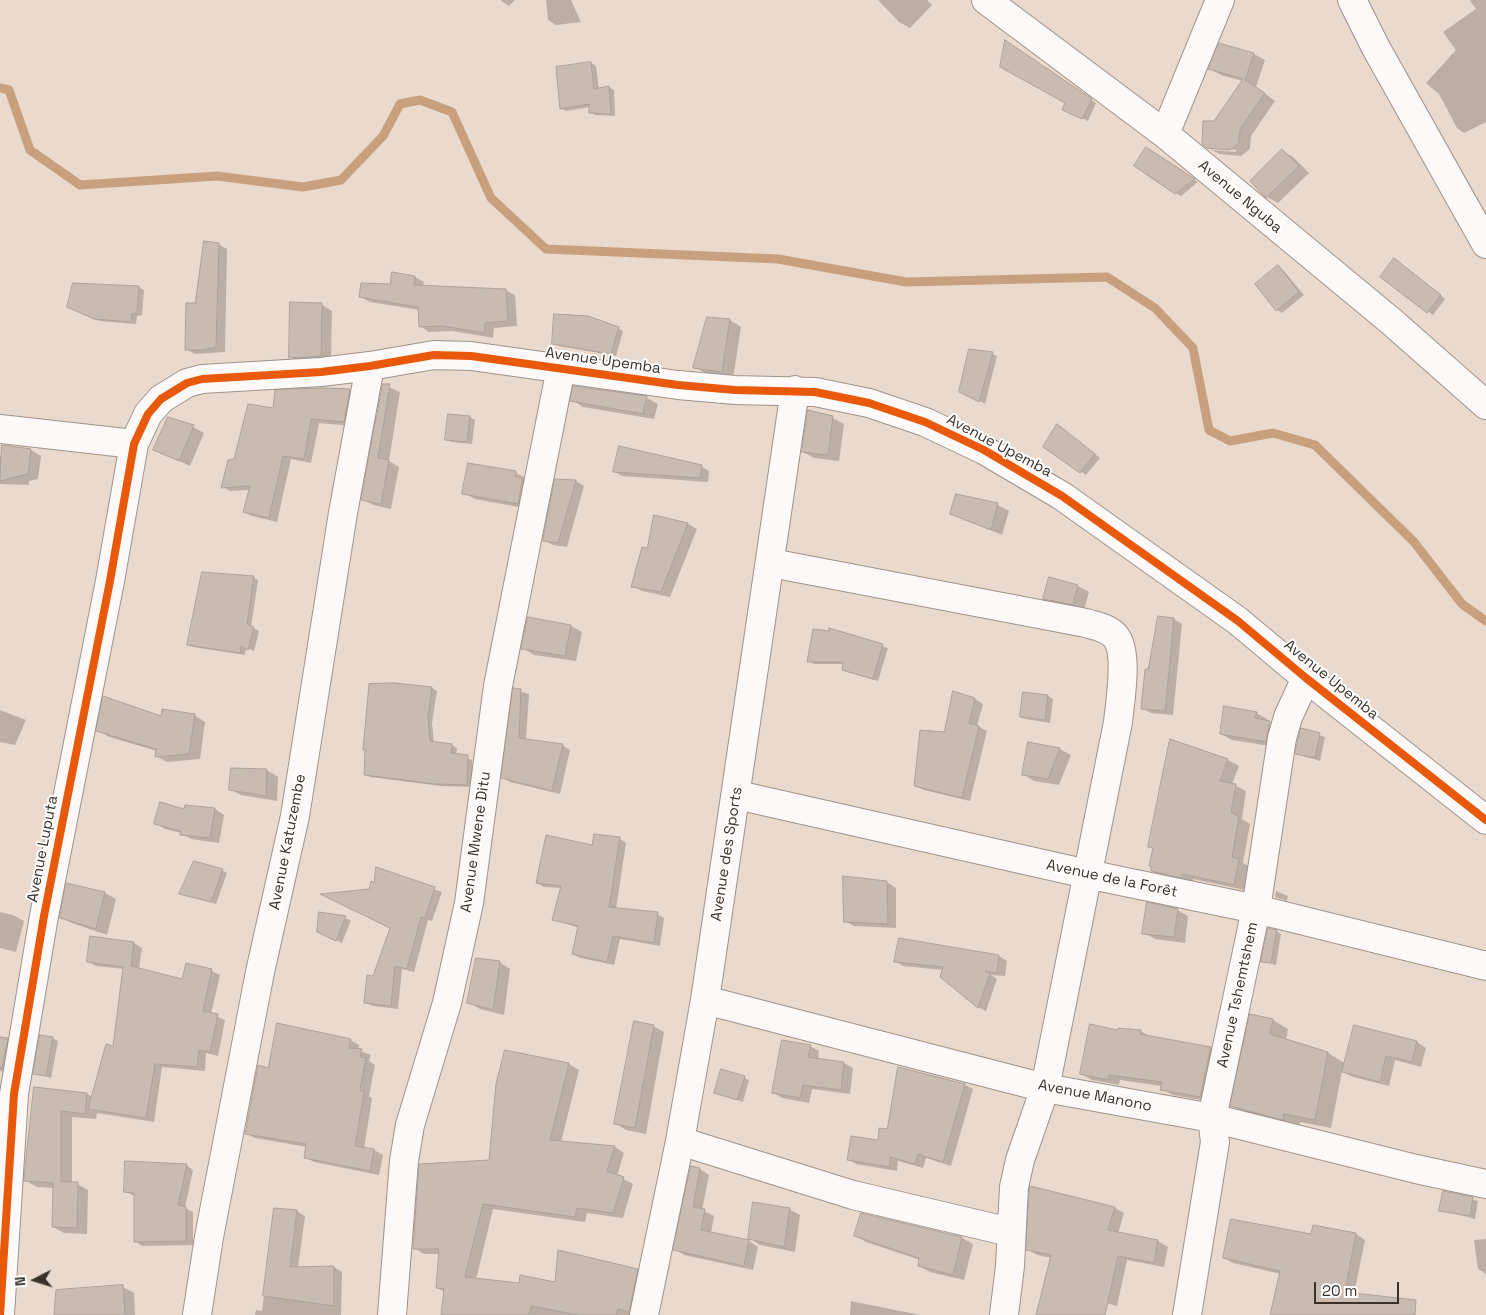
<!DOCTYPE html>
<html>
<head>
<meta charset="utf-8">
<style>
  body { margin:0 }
  #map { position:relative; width:1486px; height:1315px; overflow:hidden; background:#eadace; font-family:"Space Grotesk",sans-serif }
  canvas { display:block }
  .north { position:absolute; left:10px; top:1255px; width:50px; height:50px; -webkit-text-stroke:4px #fff; paint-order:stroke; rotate:265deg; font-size:14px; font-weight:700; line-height:20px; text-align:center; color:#3b3128 }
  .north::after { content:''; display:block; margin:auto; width:18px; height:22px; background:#3b3128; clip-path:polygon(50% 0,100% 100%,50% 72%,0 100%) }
  .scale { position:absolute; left:1314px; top:1282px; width:85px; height:22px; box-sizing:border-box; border:2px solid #3b3128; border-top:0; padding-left:6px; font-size:15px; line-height:18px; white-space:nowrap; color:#3b3128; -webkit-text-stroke:4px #fff; paint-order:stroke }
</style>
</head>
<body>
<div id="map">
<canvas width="1486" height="1315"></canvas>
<div class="north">N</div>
<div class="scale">20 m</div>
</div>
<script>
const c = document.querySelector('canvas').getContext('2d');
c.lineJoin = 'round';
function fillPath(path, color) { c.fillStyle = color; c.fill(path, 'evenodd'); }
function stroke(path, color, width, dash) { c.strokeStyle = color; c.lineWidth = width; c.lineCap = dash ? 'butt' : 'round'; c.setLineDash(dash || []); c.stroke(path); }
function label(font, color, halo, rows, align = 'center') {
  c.font = font + ' "Space Grotesk",sans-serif'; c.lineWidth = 4; c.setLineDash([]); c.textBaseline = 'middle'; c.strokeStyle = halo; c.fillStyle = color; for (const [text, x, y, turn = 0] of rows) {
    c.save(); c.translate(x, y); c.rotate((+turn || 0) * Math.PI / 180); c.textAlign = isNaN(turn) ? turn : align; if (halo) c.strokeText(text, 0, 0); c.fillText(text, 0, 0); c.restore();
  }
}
fillPath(new Path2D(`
  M 500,0 L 515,0 L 509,6 Z
  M 546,0 L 571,0 L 581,22 L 556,25 L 548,20 Z
  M 878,0 L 927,0 L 932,5 L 910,28 L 899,22 Z
  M 1471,0 L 1486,0 L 1486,122 L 1464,133 L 1457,128 L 1439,94 L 1426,83 L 1456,50 L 1443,32 L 1476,9 L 1470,1 Z
  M 1010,44 L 1096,103 L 1088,121 L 1069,112 L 1067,103 Z
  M 1220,44 L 1254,54 L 1265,60 L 1256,87 L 1275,101 L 1251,136 L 1250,149 L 1241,156 L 1219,154 L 1207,147 L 1215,123 L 1243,81 L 1221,75 L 1210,69 ZM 1213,147 L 1236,150 L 1236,152 L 1213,150 Z
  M 591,63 L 596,66 L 599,89 L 609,87 L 614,90 L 615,116 L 595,115 L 590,112 L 590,107 L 566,111 L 561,108 Z
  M 1282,151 L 1293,157 L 1309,173 L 1278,203 L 1267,197 Z
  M 1151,152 L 1198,182 L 1181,196 L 1176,193 L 1135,165 Z
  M 218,244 L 227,249 L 225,352 L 195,354 L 186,349 Z
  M 1399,263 L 1445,299 L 1433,315 L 1381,277 Z
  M 1278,267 L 1283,270 L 1304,295 L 1282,313 L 1277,310 L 1256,284 Z
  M 415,277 L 424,282 L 423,287 L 505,290 L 515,295 L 517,326 L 494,328 L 493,338 L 453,331 L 429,332 L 420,326 L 420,310 L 370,302 L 361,297 Z
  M 74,285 L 139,287 L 144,290 L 142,315 L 137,316 L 136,324 L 100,321 L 74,309 Z
  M 321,304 L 332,311 L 331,362 L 302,364 L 291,357 Z
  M 707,318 L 730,320 L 741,327 L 733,378 L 706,374 L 695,367 Z
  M 618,328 L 623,331 L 616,356 L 559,346 L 554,343 Z
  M 992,354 L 997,356 L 985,404 L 961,391 Z
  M 384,385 L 400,392 L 389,461 L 399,467 L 391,509 L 373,505 L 363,499 Z
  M 574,388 L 647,398 L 658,404 L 654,419 L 583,407 L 572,400 Z
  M 349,390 L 357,395 L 352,426 L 319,423 L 311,463 L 291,459 L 277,522 L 252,516 L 244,512 L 250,490 L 230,491 L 223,487 L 235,460 Z
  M 809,412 L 833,418 L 844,424 L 839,461 L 814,458 L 803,452 Z
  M 470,417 L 475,420 L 472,444 L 452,442 L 447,439 Z
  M 193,427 L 204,433 L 190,466 L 155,450 Z
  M 1063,429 L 1100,458 L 1086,475 L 1045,447 Z
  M 31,450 L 41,456 L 38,479 L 29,481 L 29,485 L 0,484 L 0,456 Z
  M 702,467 L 709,471 L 708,482 L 622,476 L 614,471 Z
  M 516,473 L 527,479 L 529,509 L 475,499 L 464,493 Z
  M 576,481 L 584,486 L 567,547 L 553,545 L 544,540 Z
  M 998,505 L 1009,511 L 1002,535 L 951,514 Z
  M 655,517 L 688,524 L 697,529 L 670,597 L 642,591 L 633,586 L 648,549 Z
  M 253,577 L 258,580 L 251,627 L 259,631 L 254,651 L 246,648 L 245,655 L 193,647 L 188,644 Z
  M 1050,579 L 1078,586 L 1089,592 L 1084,610 L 1056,605 L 1044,598 Z
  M 1174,619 L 1182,624 L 1173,715 L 1151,713 L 1142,708 L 1149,670 Z
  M 571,626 L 582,632 L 576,661 L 534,655 L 523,648 Z
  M 830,630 L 888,648 L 878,681 L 848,672 L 843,669 L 844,664 L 814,664 L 809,661 Z
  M 395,684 L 432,688 L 437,691 L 432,723 L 434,743 L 452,745 L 457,748 L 456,755 L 472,760 L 472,787 L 441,786 L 370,777 L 365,774 Z
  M 515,690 L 529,694 L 526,740 L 562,745 L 570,750 L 560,794 L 510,782 L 503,777 Z
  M 1048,696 L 1053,699 L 1050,723 L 1026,719 L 1021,716 Z
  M 975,699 L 983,704 L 977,726 L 987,731 L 970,801 L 924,790 L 916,786 L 945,734 Z
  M 0,710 L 26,720 L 15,745 L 0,742 Z
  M 1256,713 L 1267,719 L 1267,722 L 1281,729 L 1277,747 L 1232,740 L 1221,734 Z
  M 194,715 L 205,722 L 200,759 L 167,762 L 156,756 L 157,751 L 109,737 L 98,730 Z
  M 1302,730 L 1325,737 L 1320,761 L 1297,754 Z
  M 1029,744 L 1060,749 L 1071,755 L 1059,785 L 1034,781 L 1023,774 Z
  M 1228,760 L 1239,766 L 1232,784 L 1246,791 L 1242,819 L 1250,824 L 1243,863 L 1249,866 L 1245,890 L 1193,879 L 1193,883 L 1163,877 L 1152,871 L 1154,849 L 1149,847 Z
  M 232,769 L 267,770 L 278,777 L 277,801 L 241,795 L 230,789 Z
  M 186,806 L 215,809 L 224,815 L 219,843 L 191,839 L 181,833 L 165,829 L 155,823 L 185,811 Z
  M 620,839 L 626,843 L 616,909 L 657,914 L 664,918 L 660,946 L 620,939 L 614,965 L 580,958 L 573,954 L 579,928 L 554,919 L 561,888 L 544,887 L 537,883 L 593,846 Z
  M 377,869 L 442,892 L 432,921 L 428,920 L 414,972 L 402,969 L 398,1009 L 373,1006 L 366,1002 L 391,928 L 375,884 Z
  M 222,870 L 227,873 L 216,904 L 181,894 Z
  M 887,882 L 896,888 L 896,928 L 854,926 L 845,921 Z
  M 1276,891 L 1288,896 L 1287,901 L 1275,897 Z
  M 105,893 L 116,899 L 107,935 L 72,923 L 61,917 Z
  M 1177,910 L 1188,916 L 1185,943 L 1155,939 L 1144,933 Z
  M 0,912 L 13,915 L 24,921 L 16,952 L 0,948 Z
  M 320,913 L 351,920 L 342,943 L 323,934 Z
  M 1276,931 L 1281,934 L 1276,965 L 1262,961 Z
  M 91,938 L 134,943 L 142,948 L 139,969 L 183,981 L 187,964 L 212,971 L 220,975 L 211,1014 L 225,1020 L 218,1056 L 206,1053 L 205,1071 L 162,1067 L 154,1122 L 97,1113 L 96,1119 L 72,1117 L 72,1184 L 77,1184 L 88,1190 L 87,1234 L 64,1233 L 53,1227 L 54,1188 L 37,1187 L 25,1180 L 35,1088 L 87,1094 L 93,1097 L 114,1048 L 124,969 L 96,966 L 88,961 Z
  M 999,956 L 1007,961 L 1005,976 L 991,975 L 997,979 L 986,1011 L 978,1007 L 943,970 L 903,966 L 895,961 Z
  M 499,962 L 510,969 L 504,1015 L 480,1009 L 469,1002 Z
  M 1273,1020 L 1288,1029 L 1286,1041 L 1328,1053 L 1346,1064 L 1355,1027 L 1417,1042 L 1426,1048 L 1421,1067 L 1395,1060 L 1389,1086 L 1353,1077 L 1342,1071 L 1331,1128 L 1300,1122 L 1299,1128 L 1248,1115 L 1232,1106 Z
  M 653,1026 L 664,1032 L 646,1134 L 626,1130 L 615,1123 Z
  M 1118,1031 L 1141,1031 L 1152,1038 L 1211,1048 L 1222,1055 L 1212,1102 L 1173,1095 L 1162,1089 L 1162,1086 L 1120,1080 L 1119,1085 L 1092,1080 L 1081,1074 Z
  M 0,1038 L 17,1045 L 12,1073 L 0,1071 Z
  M 52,1038 L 58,1041 L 51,1078 L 35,1073 Z
  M 350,1040 L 359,1045 L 358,1050 L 371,1055 L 369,1061 L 375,1065 L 369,1096 L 372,1098 L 364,1149 L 374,1150 L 383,1155 L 379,1175 L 314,1162 L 305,1157 L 307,1147 L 255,1138 L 246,1133 L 269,1069 Z
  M 810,1046 L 819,1051 L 818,1059 L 844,1063 L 853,1068 L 850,1094 L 812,1089 L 809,1103 L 782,1098 L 773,1092 Z
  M 569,1064 L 579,1070 L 561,1142 L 615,1147 L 624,1153 L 617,1176 L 633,1184 L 623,1218 L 587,1213 L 585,1222 L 493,1209 L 476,1280 L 520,1285 L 556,1283 L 637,1270 L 647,1276 L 640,1315 L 442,1315 L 445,1292 L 437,1288 L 440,1254 L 424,1254 L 414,1248 L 490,1161 Z
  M 899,1069 L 965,1085 L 973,1089 L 951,1166 L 926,1158 L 923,1168 L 898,1161 L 897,1171 L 856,1164 L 848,1159 L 879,1142 L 888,1130 Z
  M 744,1078 L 749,1080 L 743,1102 L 716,1093 Z
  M 186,1165 L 193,1170 L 185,1208 L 193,1212 L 193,1245 L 142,1246 L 135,1241 L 135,1196 L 125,1192 Z
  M 700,1169 L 709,1175 L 702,1210 L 714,1216 L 711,1233 L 749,1241 L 758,1247 L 753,1270 L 684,1255 L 675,1249 Z
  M 1031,1188 L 1115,1208 L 1124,1213 L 1118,1234 L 1158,1241 L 1168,1247 L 1164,1267 L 1127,1260 L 1117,1306 L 1055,1289 L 1052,1258 L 1037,1255 L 1028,1249 Z
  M 1444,1192 L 1478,1201 L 1475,1219 L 1440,1210 Z
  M 275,1209 L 297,1211 L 305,1216 L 298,1268 L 334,1267 L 342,1272 L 341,1315 L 255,1315 L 256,1310 L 262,1311 Z
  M 789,1209 L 800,1215 L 795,1252 L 760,1245 L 749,1238 Z
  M 1356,1234 L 1365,1240 L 1354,1294 L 1390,1315 L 1271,1315 L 1281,1274 L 1233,1263 L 1224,1258 L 1312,1235 Z
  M 855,1235 L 962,1238 L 973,1244 L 964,1280 L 930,1272 L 919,1266 L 920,1260 L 866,1242 Z
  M 1486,1239 L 1486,1274 L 1478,1269 L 1474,1240 Z
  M 123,1287 L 134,1293 L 135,1315 L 56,1315 Z
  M 851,1301 L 920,1315 L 850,1315 Z`), '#0003');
stroke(new Path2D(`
  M 0,88 L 9,90 L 30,150 L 80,185 L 217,176 L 303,187 L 341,180 L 383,136 L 400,104 L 420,100 L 452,112 L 491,198 L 546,249 L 778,259 L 906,282 L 1107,277 L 1155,308 L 1193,348 L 1209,430 L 1230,441 L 1273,433 L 1315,445 L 1414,542 L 1462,604 L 1486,621`), '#c8a07e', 9);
const building = new Path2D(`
  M 1005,40 L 1092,99 L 1082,119 L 1062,110 L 1065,103 L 1000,67 Z
  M 1219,43 L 1254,53 L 1245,80 L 1265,93 L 1240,129 L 1239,143 L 1230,150 L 1207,148 L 1202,144 L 1203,121 L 1214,121 L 1243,79 L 1208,69 Z
  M 591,62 L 594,89 L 609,86 L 611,114 L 589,113 L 589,104 L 560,109 L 556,67 Z
  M 1146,147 L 1195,179 L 1175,194 L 1134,166 Z
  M 1282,149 L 1299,166 L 1266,198 L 1250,181 Z
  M 204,241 L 219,243 L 216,347 L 202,350 L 185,350 L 186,303 L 195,303 Z
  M 1394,258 L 1441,295 L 1427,313 L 1380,277 Z
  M 1278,265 L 1299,292 L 1276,311 L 1255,284 Z
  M 392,272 L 415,276 L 414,285 L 506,289 L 508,321 L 485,323 L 484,333 L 442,326 L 419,327 L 418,307 L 359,297 L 361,283 L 390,284 Z
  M 73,283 L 139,286 L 137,313 L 132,314 L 131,322 L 94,319 L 67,307 Z
  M 290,302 L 322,303 L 321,356 L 289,358 Z
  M 554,314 L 588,316 L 619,327 L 611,354 L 552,344 Z
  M 707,317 L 730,319 L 722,372 L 693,368 Z
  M 969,349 L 993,352 L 979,402 L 959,392 Z
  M 383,384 L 390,384 L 378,458 L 389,460 L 381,504 L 361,500 Z
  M 573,386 L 647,396 L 643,414 L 570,401 Z
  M 322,388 L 350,389 L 344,422 L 311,419 L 304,459 L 283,456 L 269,518 L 243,512 L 250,486 L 221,488 L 228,460 L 234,459 L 248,404 L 273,408 L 275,390 Z
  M 808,410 L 833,416 L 828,455 L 802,452 Z
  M 448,414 L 470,416 L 467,442 L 445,440 Z
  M 168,417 L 194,425 L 179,461 L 153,450 Z
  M 1057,424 L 1095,454 L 1080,473 L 1043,447 Z
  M 2,445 L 31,449 L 28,474 L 0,481 Z
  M 619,446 L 702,465 L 700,478 L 613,472 Z
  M 468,463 L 516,471 L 515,477 L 522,477 L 522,482 L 518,504 L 462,494 Z
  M 555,479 L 576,480 L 558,543 L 543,541 Z
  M 956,494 L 998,503 L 991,530 L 950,514 Z
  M 654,515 L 688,523 L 661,592 L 631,587 L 642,547 L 647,548 Z
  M 202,572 L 254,576 L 247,624 L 254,627 L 248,650 L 241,646 L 240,653 L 187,645 Z
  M 1049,577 L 1078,585 L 1073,605 L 1043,599 Z
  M 1158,616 L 1174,618 L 1165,711 L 1141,709 L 1145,669 L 1148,669 Z
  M 528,617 L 571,625 L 565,656 L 521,649 Z
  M 829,628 L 883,644 L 873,679 L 842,670 L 843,662 L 807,662 L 813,629 L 829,631 Z
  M 395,683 L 432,687 L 428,719 L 430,741 L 452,744 L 451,753 L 468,755 L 467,785 L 435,784 L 364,775 L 365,750 L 363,750 L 369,684 Z
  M 513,688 L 521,689 L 519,738 L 563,744 L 552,791 L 501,778 Z
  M 953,691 L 975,698 L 969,723 L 979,726 L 962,798 L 914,786 L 920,730 L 944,732 Z
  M 1023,692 L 1048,695 L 1045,720 L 1020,717 Z
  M 103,696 L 161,716 L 162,709 L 195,714 L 189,754 L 155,757 L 156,749 L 96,731 Z
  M 1224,706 L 1257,712 L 1255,718 L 1270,721 L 1266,742 L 1220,734 Z
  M 1301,728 L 1320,733 L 1315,758 L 1295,754 Z
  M 1170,739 L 1228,759 L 1220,781 L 1236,784 L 1231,812 L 1239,817 L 1232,857 L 1239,859 L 1234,885 L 1182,874 L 1182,878 L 1151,871 L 1151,867 L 1149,866 L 1153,848 L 1148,847 Z
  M 1028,742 L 1060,748 L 1048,779 L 1022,775 Z
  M 231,768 L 267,769 L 266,796 L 229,790 Z
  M 160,802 L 184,809 L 185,805 L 215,808 L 210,838 L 180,835 L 181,831 L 154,824 Z
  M 594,834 L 620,837 L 609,907 L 658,912 L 654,943 L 613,936 L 607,962 L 572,954 L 578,926 L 552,920 L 561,886 L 536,883 L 546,835 L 592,845 Z
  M 194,861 L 223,869 L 211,902 L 179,894 Z
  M 376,867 L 435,887 L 425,918 L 421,917 L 407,969 L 395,966 L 391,1006 L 364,1003 L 367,975 L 373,976 L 390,928 L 320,894 L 369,889 L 371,881 L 374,882 Z
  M 843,876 L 887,881 L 888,924 L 844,922 Z
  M 66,883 L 105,892 L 96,929 L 60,918 Z
  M 1147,902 L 1178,909 L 1174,937 L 1142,934 Z
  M 319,912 L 346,916 L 336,941 L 317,932 Z
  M 1268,928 L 1277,930 L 1271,963 L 1261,962 Z
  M 90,936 L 134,942 L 131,966 L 182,979 L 186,963 L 212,969 L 203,1011 L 218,1014 L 210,1052 L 199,1050 L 197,1067 L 155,1064 L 146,1118 L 88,1109 L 106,1044 L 113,1046 L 123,967 L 87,962 Z
  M 899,938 L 999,955 L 997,973 L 985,971 L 990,973 L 978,1008 L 940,977 L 943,967 L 894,962 Z
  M 476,958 L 500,961 L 493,1010 L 467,1003 Z
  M 1250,1014 L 1273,1019 L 1270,1034 L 1328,1052 L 1315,1120 L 1284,1114 L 1283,1120 L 1230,1106 Z
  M 634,1021 L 654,1025 L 635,1128 L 614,1124 Z
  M 277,1023 L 351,1039 L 349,1048 L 362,1049 L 360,1057 L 366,1058 L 360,1090 L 364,1092 L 355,1146 L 374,1149 L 370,1171 L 304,1158 L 306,1144 L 245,1134 L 258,1065 L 268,1068 Z
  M 1090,1024 L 1117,1030 L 1118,1028 L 1141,1030 L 1140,1034 L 1211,1047 L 1200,1097 L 1160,1090 L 1162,1082 L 1109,1075 L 1108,1080 L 1080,1074 Z
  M 1354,1025 L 1417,1041 L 1412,1062 L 1386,1056 L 1380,1082 L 1342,1072 Z
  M 40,1035 L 53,1037 L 46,1076 L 33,1074 Z
  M 0,1037 L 8,1038 L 2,1068 L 0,1068 Z
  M 782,1040 L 811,1045 L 808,1057 L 844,1062 L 841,1090 L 803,1085 L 800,1098 L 772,1093 Z
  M 505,1050 L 569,1063 L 550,1140 L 615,1146 L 607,1171 L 624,1177 L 613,1213 L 577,1208 L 575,1217 L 483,1204 L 465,1277 L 519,1283 L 520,1275 L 555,1282 L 558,1250 L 638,1269 L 629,1312 L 618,1309 L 616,1315 L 578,1315 L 531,1306 L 529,1315 L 441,1315 L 444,1289 L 436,1288 L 439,1249 L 413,1249 L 419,1164 L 489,1160 L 496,1084 Z
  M 898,1067 L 965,1084 L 943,1162 L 918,1154 L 915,1164 L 890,1157 L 890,1167 L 847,1160 L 851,1136 L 878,1140 L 879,1128 L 887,1129 Z
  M 721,1069 L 745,1076 L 737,1100 L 714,1093 Z
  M 34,1087 L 87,1093 L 85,1114 L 61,1111 L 61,1182 L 78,1182 L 77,1228 L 52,1227 L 53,1183 L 24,1181 Z
  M 125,1161 L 187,1164 L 178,1205 L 186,1207 L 186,1241 L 134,1242 L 134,1193 L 124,1192 Z
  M 691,1166 L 700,1168 L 693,1207 L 705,1209 L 701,1230 L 749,1240 L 744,1266 L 673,1250 Z
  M 1030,1186 L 1115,1207 L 1108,1230 L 1158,1240 L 1154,1263 L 1118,1256 L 1105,1315 L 1036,1315 L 1051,1255 L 1026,1250 Z
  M 1443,1191 L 1473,1197 L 1470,1216 L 1439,1211 Z
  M 753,1202 L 790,1208 L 784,1247 L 748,1239 Z
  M 274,1208 L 297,1210 L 290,1267 L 334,1266 L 334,1306 L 263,1296 Z
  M 861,1213 L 962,1237 L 953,1275 L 918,1266 L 919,1258 L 854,1236 Z
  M 1231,1219 L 1311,1234 L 1313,1225 L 1356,1233 L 1345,1292 L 1416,1300 L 1415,1315 L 1270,1315 L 1280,1271 L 1223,1258 Z
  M 123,1285 L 125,1315 L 54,1315 L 56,1290 Z`);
fillPath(building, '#c8bcb2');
stroke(building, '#ada198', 1);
const minor = new Path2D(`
  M 986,0 L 1165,134 L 1392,322 L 1486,405
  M 1352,0 L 1376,48 L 1486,244
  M 1165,134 L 1220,0
  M 0,429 L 134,444
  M 771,563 L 1086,623 C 1096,626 1108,628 1115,636 C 1129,651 1120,702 1118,722 L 1045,1088 L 1020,1160 L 1014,1187 L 1010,1266 L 1004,1315
  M 737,795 L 1087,874 L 1256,909 L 1486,966
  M 705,1000 L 1045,1088 L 1212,1118 L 1416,1169 L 1486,1184
  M 680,1141 L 853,1195 L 1010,1232
  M 0,1315 L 14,1094 L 44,916 L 110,581 L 134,444 L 148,414 L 161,399 L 187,383 L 202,379 L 321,372 L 370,366 L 434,355 L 471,356 L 678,385 L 735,390 L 815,392 L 869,403 L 925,422 L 984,450 L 1062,496 L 1238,621 L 1306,678 L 1486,820
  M 197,1315 L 209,1237 L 260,972 L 295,816 L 343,513 L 370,366
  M 392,1315 L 404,1161 L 410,1125 L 447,1003 L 469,903 L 498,686 L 561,368
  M 644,1315 L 680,1141 L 705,1000 L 795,390
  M 1187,1315 L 1215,1142 L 1212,1118 L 1256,909 L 1282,738 L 1288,717 L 1306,678`);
stroke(minor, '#9f938a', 30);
stroke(minor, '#fcf9f8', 28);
stroke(new Path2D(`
  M 0,1315 L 14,1094 L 44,916 L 110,581 L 134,444 L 148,414 L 161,399 L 187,383 L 202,379 L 321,372 L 370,366 L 434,355 L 471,356 L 678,385 L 735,390 L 815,392 L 869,403 L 925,422 L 984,450 L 1062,496 L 1238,621 L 1306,678 L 1486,820`), '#e8590c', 8);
label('15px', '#3b3128', '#fff', [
  ["Avenue Nguba",1240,197,40],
  ["Avenue Upemba",603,361,8],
  ["Avenue Upemba",999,446,28],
  ["Avenue Upemba",1331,680,39],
  ["Avenue Katuzembe",288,842,-79],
  ["Avenue Mwene Ditu",476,842,-82],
  ["Avenue Luputa",43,849,-79],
  ["Avenue des Sports",727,854,-81],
  ["Avenue de la Forêt",1112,879,12],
  ["Avenue Tshemtshem",1238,995,-78],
  ["Avenue Manono",1095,1096,11]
]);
</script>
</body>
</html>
